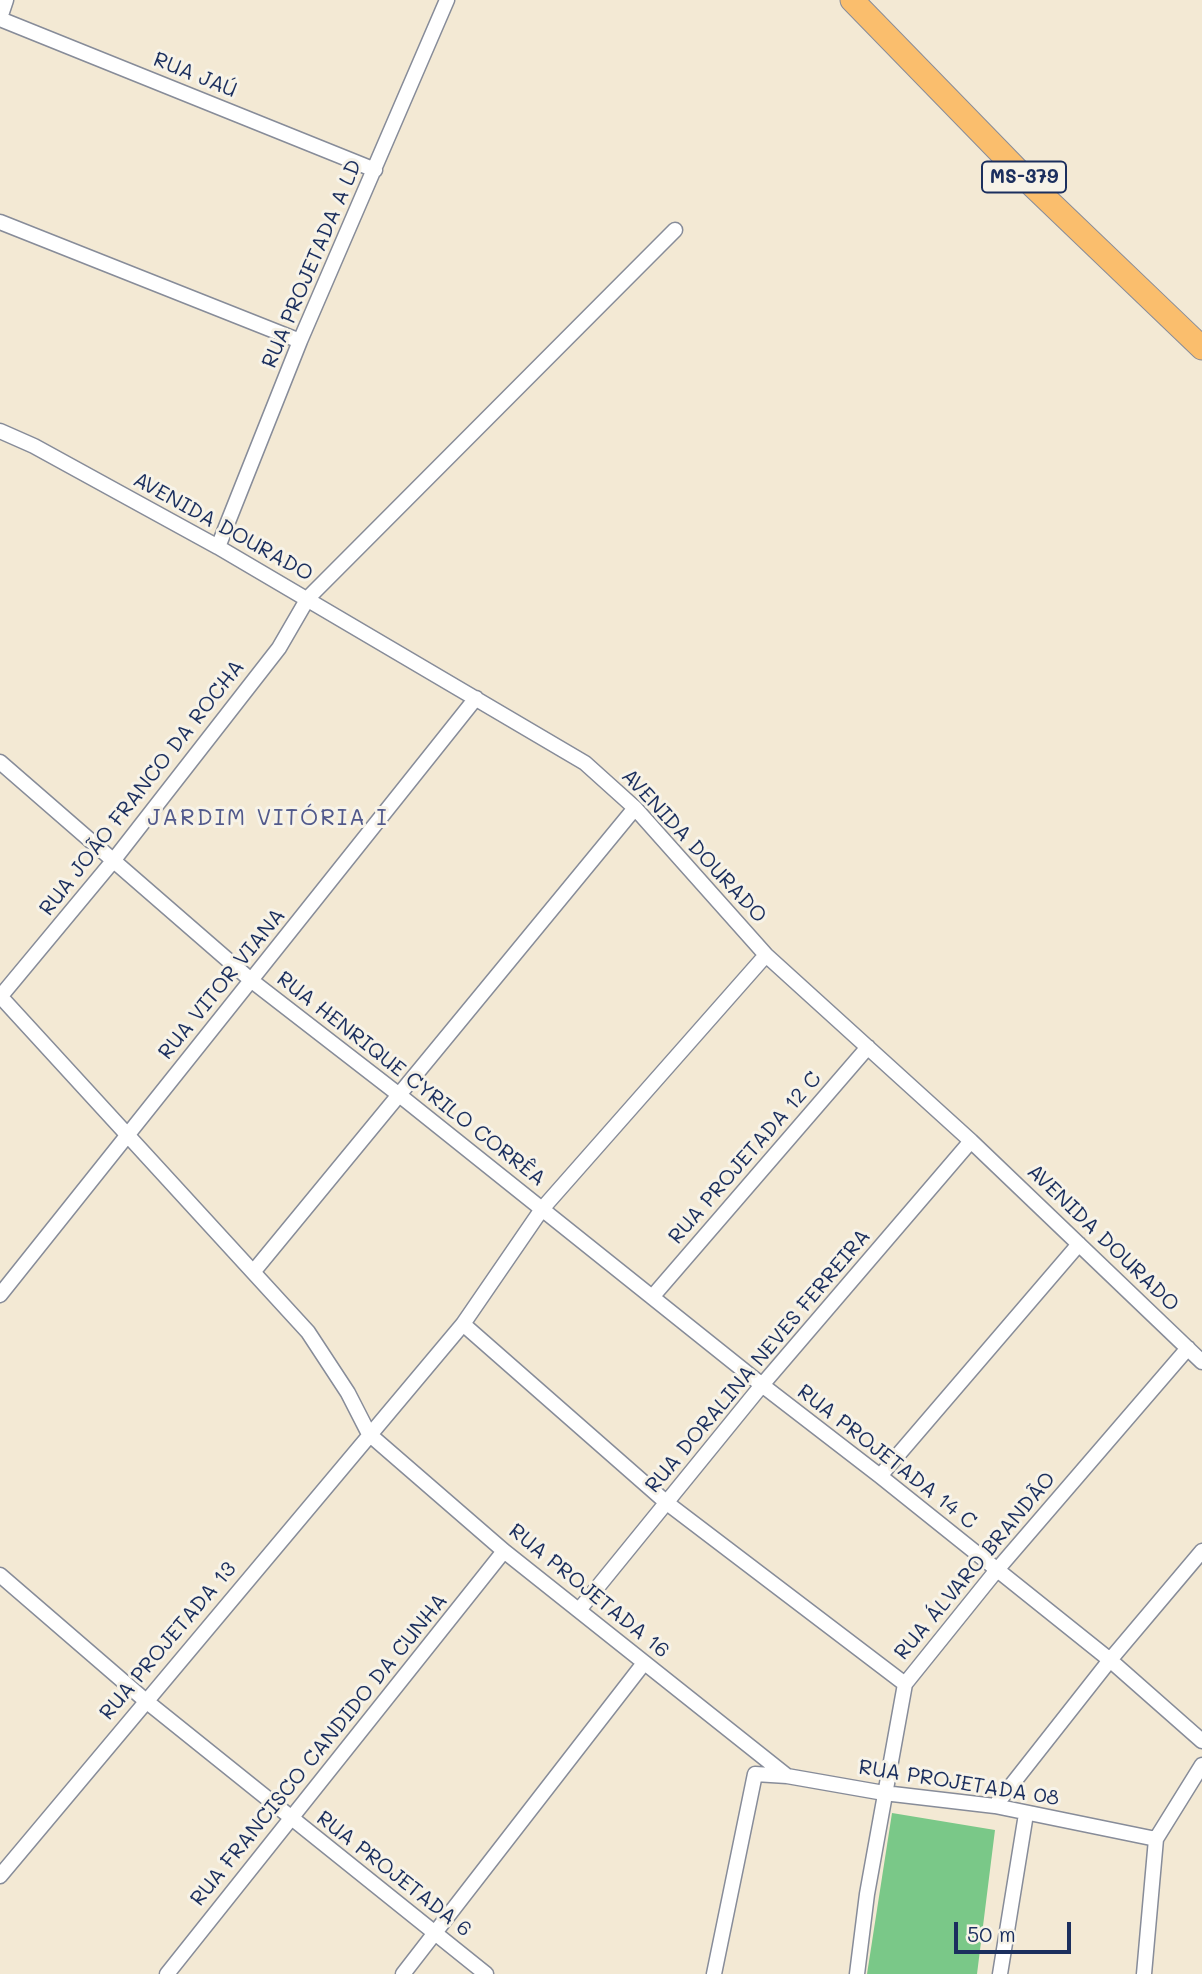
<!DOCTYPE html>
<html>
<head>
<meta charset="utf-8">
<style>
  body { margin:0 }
  #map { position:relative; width:1202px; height:1974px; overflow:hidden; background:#f3e9d4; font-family:Mali,sans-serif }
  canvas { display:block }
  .scale { position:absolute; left:954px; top:1922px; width:117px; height:32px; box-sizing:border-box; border:4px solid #1b2f5e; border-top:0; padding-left:9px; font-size:21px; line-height:24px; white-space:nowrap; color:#1b2f5e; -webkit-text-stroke:5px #f7f3e8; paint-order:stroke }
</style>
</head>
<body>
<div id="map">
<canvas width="1202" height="1974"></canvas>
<div class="scale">50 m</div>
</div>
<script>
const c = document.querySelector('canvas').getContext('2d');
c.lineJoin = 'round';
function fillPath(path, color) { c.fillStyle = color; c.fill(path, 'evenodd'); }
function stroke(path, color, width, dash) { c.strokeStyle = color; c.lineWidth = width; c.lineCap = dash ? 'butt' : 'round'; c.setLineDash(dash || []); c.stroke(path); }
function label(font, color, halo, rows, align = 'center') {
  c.font = font + ' Mali,sans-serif'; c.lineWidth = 6; c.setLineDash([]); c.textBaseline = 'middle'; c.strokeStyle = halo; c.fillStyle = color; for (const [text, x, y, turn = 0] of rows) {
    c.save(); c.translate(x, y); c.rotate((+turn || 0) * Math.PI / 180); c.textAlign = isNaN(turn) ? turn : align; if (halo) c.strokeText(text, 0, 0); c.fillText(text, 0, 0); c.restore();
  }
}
fillPath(new Path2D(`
  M 892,1813 L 995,1830 L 977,1974 L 867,1974 Z`), '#7ac888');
const street = new Path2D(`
  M 0,18 L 6,0
  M 0,19 L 375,170
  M 0,222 L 300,341
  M 0,431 L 34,446 L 218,547 L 585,763 L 635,808 L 766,955 L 971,1141 L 1202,1362
  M 218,547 L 300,341 L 447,0
  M 0,762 L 252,981 L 398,1094 L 762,1385 L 880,1476 L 1110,1660 L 1202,1741
  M 0,996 L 308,1332 L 348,1393 L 369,1434 L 504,1551 L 787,1776
  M 0,997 L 113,861 L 279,648 L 308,598 L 675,230
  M 254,1271 L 635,808
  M 0,1295 C 158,1095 318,898 476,698
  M 653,1296 L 868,1047
  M 463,1324 L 667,1503 L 905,1684
  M 880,1476 L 1079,1244
  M 0,1575 L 146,1701 L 486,1974
  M 579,1610 L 762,1385 L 971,1141
  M 995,1806 L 1110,1660 L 1202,1551
  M 0,1876 L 463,1324 L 542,1209 L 766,955
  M 167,1974 L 504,1551
  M 403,1974 L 644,1663
  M 714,1974 L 755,1774 L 787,1776 L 884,1793 L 995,1806 L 1156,1839
  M 857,1974 L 867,1894 L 905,1684 L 996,1571 L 1188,1348
  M 1000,1974 L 1026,1814
  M 1144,1974 L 1156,1839 L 1202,1765`);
const primary = new Path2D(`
  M 852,0 L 1034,187 L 1202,348`);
stroke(street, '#878c99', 17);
stroke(primary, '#878c99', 25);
stroke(street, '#fff', 14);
stroke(primary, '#fabe6d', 23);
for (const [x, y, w] of [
  [1024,177,84]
]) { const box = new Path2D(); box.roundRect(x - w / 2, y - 15.5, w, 31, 5); c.fillStyle = '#f7f3e8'; c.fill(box); stroke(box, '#1b2f5e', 2); }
label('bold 19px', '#1b2f5e', null, [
  ["MS-379",1024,177]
]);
label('21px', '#1b2f5e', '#f7f3e8', [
  ["RUA JAÚ",195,75,22],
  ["RUA PROJETADA A LD",312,264,-67],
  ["AVENIDA DOURADO",223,527,29],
  ["RUA JOÃO FRANCO DA ROCHA",142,788,-52],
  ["AVENIDA DOURADO",694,846,47],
  ["RUA VITOR VIANA",222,984,-51],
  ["RUA HENRIQUE CYRILO CORRÊA",411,1079,38],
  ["RUA PROJETADA 12 C",745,1158,-49],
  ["AVENIDA DOURADO",1103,1238,44],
  ["RUA DORALINA NEVES FERREIRA",758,1361,-50],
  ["RUA PROJETADA 14 C",887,1457,38],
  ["RUA ÁLVARO BRANDÃO",975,1566,-50],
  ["RUA PROJETADA 16",589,1591,39],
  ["RUA PROJETADA 13",168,1641,-50],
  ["RUA FRANCISCO CANDIDO DA CUNHA",319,1750,-51],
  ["RUA PROJETADA 08",959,1783,9],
  ["RUA PROJETADA 6",394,1874,38]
]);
c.letterSpacing = '2px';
label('23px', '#51598b', '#f7f3e8', [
  ["JARDIM VITÓRIA I",268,818]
]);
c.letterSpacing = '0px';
</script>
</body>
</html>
